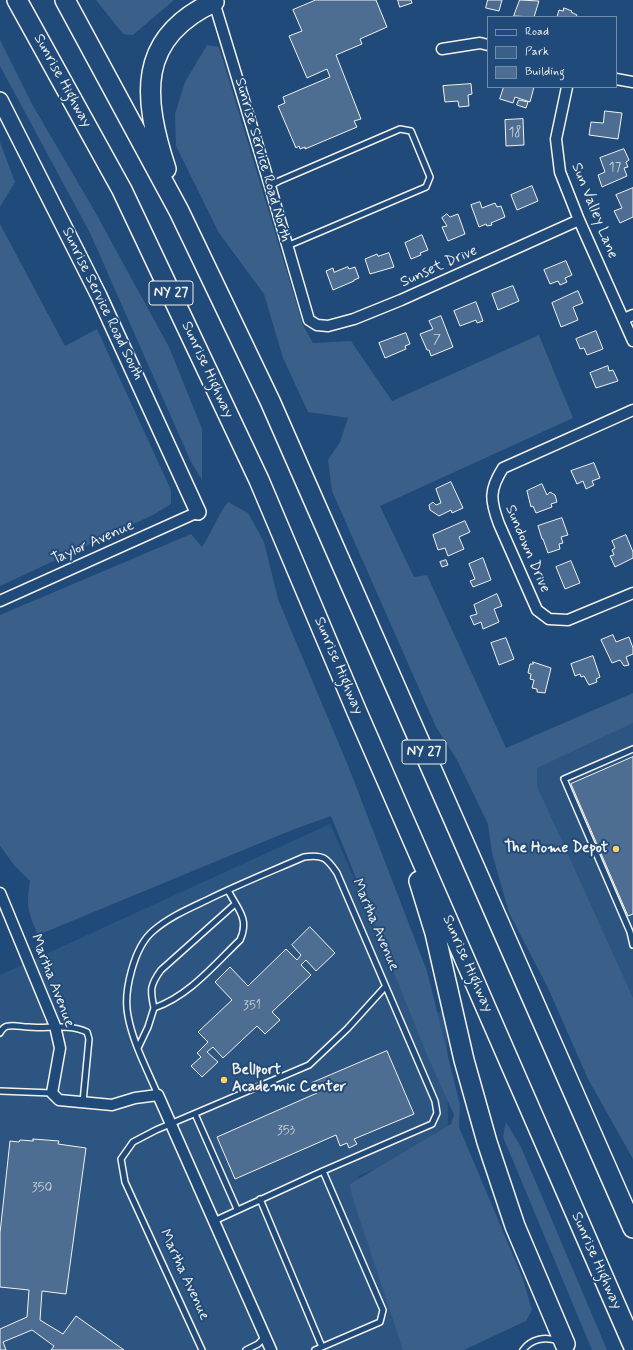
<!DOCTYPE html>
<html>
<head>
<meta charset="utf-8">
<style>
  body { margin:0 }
  #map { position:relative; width:633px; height:1350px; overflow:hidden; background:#1f4a7a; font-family:Mynerve,sans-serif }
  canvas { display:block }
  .legend { position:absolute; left:487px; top:16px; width:130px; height:72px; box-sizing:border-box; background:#1f4a7a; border:1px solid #748da6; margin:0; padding:5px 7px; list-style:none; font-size:12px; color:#f4f1e8 }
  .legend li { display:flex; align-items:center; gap:8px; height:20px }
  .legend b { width:20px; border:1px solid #748da6 }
</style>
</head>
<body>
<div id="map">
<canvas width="633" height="1350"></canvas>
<ul class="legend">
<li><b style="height:5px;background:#1f4a7a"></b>Road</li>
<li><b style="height:11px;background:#3a5f88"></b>Park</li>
<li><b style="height:11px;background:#4d6e92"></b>Building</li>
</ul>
</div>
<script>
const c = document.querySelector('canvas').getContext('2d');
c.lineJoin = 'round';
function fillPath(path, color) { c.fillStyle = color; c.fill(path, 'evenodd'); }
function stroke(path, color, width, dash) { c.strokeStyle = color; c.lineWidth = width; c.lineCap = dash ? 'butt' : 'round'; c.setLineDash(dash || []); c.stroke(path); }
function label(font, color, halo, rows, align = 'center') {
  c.font = font + ' Mynerve,sans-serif'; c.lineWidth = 4; c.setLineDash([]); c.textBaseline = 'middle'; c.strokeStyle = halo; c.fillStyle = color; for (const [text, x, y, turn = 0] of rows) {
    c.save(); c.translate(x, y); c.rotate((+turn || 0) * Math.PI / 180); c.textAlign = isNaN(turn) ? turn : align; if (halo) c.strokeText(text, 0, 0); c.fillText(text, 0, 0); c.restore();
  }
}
fillPath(new Path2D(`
  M 633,715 L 633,1031 L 521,768 Z
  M 330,824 L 417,1021 L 447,1009 L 448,1139 L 358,1176 L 410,1350 L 0,1350 L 0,975 Z`), '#2d5581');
fillPath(new Path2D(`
  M 96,0 L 174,0 L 133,35 L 123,34 Z
  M 0,40 L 32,104 L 94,210 L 169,347 L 202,429 L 202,480 L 191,462 L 90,233 L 0,66 Z
  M 207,45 L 219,47 L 303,325 L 313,343 L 351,341 L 392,401 L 539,335 L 573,418 L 380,506 L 414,577 L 427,575 L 506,748 L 633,693 L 633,723 L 537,768 L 537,786 L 633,998 L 633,1159 L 588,1079 L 548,988 L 509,913 L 492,853 L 488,824 L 457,760 L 436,727 L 332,491 L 328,460 L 340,442 L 348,418 L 308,412 L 283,358 L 264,294 L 219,233 L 176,146 L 175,114 L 185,82 Z
  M 0,142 L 15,182 L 0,207 Z
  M 0,224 L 65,346 L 97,329 L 171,490 L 171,504 L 153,515 L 0,586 Z
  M 228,502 L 248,513 L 264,542 L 278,599 L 349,768 L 427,971 L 460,1105 L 459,1127 L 523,1279 L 532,1310 L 526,1321 L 464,1350 L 403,1350 L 352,1196 L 350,1184 L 451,1124 L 454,1115 L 427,1055 L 331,816 L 292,830 L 38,935 C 28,912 26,906 30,881 L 14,865 L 0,846 L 0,615 L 191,534 L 202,547 C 212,532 217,516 228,502 Z
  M 506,1122 L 521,1147 L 607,1350 L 592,1350 L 503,1137 Z`), '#3a5f88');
const building = new Path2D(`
  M 316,0 L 376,0 L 387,27 L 360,39 L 362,44 L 336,55 L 361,119 L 354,121 L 357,127 L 305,149 L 305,147 L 300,149 L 299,146 L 296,148 L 278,106 L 285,103 L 283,97 L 330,77 L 327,69 L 307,78 L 289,36 L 302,31 L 293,10 Z
  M 398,0 L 411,0 L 412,3 L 400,7 Z
  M 488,0 L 502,0 L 499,11 L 486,8 Z
  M 520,0 L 539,1 L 534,17 L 514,16 Z
  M 564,8 L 572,11 L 571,12 L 577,15 L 576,17 L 557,17 L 559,10 L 563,11 Z
  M 471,84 L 472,94 L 468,95 L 469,106 L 459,107 L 458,101 L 445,102 L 443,86 Z
  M 504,87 L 534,87 L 530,102 L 515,97 L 513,103 L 500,99 Z
  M 519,100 L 528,102 L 526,108 L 517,105 Z
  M 605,111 L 622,113 L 618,139 L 589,135 L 591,122 L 603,123 Z
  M 523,119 L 524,145 L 506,146 L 505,120 Z
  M 624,149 L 629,160 L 626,162 L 628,167 L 624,168 L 627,176 L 602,187 L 598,175 L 605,172 L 600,158 Z
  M 532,186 L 538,201 L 517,210 L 511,195 Z
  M 633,188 L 633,217 L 620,223 L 614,211 L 622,208 L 616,195 Z
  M 480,202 L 482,208 L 495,203 L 497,207 L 501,206 L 505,217 L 491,223 L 492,225 L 487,226 L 486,224 L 479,227 L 471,205 Z
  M 447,214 L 450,217 L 458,214 L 465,234 L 448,241 L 442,227 L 447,226 L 442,218 Z
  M 422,235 L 428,250 L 420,253 L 421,255 L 411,259 L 405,243 Z
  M 389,253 L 394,267 L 370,274 L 365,259 L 377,254 L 378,256 Z
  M 566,261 L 572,275 L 565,278 L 567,282 L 560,285 L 558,281 L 550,284 L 544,270 Z
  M 348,267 L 349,269 L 355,267 L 359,278 L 354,280 L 354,281 L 333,290 L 326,271 L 333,268 L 334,272 Z
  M 513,286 L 519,301 L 498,310 L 492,294 Z
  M 578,291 L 583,303 L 573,307 L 578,320 L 561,327 L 552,303 Z
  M 476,302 L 483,321 L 477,323 L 476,320 L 460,326 L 454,311 Z
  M 441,316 L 453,347 L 431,356 L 429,350 L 427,350 L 420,334 L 433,329 L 429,321 Z
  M 596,331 L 603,349 L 587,355 L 584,348 L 580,349 L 576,339 Z
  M 406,333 L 410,344 L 405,346 L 406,349 L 385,358 L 379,343 Z
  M 608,366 L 609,371 L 613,370 L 618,381 L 596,388 L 590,373 Z
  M 594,463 L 600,478 L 592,481 L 594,485 L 586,489 L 583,481 L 577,484 L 571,471 Z
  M 451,482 L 463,508 L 452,513 L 451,510 L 439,516 L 430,510 L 429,505 L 433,502 L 436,505 L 441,503 L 436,489 Z
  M 542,484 L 547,495 L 550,492 L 555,495 L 557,502 L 551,504 L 552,507 L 536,513 L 533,506 L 531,507 L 527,491 Z
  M 562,518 L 568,535 L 561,537 L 563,543 L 559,544 L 560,549 L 548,553 L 543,539 L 542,539 L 538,526 Z
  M 465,521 L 470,532 L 459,537 L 464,549 L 448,556 L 445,548 L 438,550 L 433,535 Z
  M 626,535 L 633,552 L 633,558 L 615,567 L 610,556 L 614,555 L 612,550 L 615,548 L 612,541 Z
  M 483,558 L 491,580 L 473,587 L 470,581 L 475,579 L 469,564 Z
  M 446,560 L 448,565 L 442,567 L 440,562 Z
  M 571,561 L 580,583 L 565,589 L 556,567 Z
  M 497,594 L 502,606 L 494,609 L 499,622 L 483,629 L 481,622 L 474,625 L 470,616 L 477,614 L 474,605 Z
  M 613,635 L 616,642 L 629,637 L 633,648 L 633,654 L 626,657 L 629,665 L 624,666 L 620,660 L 612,663 L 601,640 Z
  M 506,638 L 514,659 L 499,665 L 491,643 Z
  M 593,656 L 600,677 L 596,679 L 597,682 L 589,685 L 584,676 L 581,677 L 580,674 L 575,676 L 571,664 Z
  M 533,662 L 551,668 L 545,693 L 537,692 L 537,689 L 532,688 L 534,680 L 530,679 L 531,674 L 528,673 L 530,664 L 533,664 Z
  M 633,757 L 633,914 L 628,916 L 571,784 Z
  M 310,927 L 335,953 L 316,971 L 306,960 L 301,965 L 311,975 L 272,1012 L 280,1020 L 265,1034 L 257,1026 L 223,1058 L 213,1047 L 207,1052 L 218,1062 L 202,1077 L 191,1066 L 201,1057 L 197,1053 L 208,1042 L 198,1032 L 232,1000 L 215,982 L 230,967 L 248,986 L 286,949 L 297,960 L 301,955 L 292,945 Z
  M 387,1051 L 414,1114 L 354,1139 L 357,1144 L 349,1148 L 347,1143 L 340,1146 L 336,1135 L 235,1179 L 217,1137 L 317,1093 L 312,1083 Z
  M 33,1139 L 59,1141 L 58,1144 L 86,1148 L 66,1294 L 42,1291 L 40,1320 L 63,1334 L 76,1316 L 124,1350 L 51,1350 L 54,1346 L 32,1330 L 3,1342 L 6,1350 L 0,1350 L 0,1329 L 27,1317 L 29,1290 L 0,1287 L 0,1233 L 10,1141 L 19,1142 L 20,1140 L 33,1141 Z`);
fillPath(building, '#4d6e92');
stroke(building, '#f4f1e8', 1);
const lane = new Path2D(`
  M 270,186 L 279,181 L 400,129 L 411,131 L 430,177 L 426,187 L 287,246
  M 633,749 L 564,779 L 630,932 L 633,945
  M 154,1008 C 150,990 150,985 161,970 L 235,904
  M 0,1033 C 2,1029 5,1026 9,1026 C 16,1025 22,1027 28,1027 C 47,1029 68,1023 87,1032 L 89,1039 L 83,1102
  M 138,1048 L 148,1027 L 154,1008 C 189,996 214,965 240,940 C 250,918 237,909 228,890
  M 0,1091 L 52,1093
  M 158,1095 C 147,1069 133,1043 128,1016 C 123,992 134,947 153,931 C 169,917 188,909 207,900 C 239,884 272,871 304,857 C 323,854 327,858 337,873 L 435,1101 L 437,1113 L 432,1124 L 323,1171 L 214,1221
  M 195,1114 L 237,1209
  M 260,1199 L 322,1347 L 380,1322 L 383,1310 L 323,1171
  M 202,1350 L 125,1182 L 121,1159 L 133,1142 L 156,1130 L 309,1065 L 347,1029 L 385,987
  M 246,1350 L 258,1344 L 266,1336
  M 315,1350 L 322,1347
  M 523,1350 C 531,1339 545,1336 558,1341`);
const street = new Path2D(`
  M 214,2 L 270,186 L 309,320 L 317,325 L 328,326 L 354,319 L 401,300 L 579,220
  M 442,49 L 480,43 L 488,45
  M 616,79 L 633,82
  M 567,87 L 556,139 L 560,172 L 579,220 L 633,341
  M 624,319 L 633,315
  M 633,410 L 503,468 C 489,490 490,500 499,524 L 537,610 L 549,619 L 568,620 L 633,593
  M 0,601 L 198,512
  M 0,893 L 55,1026 L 60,1048 L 52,1093 L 59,1100 L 112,1105 L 135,1098 L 158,1095 L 271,1350`);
const secondary = new Path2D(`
  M 0,100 L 99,296 L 198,512`);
const highway = new Path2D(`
  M 17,0 L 122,190 L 259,480 L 357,712 L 633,1345
  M 65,0 L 179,211 L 270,401 L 633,1228
  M 166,169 C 143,98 136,38 214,2
  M 419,881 L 435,933 L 464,1060 L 487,1142 L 515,1226 L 565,1344`);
stroke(lane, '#f4f1e8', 8);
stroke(street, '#f4f1e8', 13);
stroke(secondary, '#f4f1e8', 18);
stroke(highway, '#f4f1e8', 22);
stroke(lane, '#1f4a7a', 5);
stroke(street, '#1f4a7a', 10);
stroke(secondary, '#1f4a7a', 15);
stroke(highway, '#1f4a7a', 19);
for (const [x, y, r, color] of [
  [616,849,4,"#ffd166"],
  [224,1080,4,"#ffd166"]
]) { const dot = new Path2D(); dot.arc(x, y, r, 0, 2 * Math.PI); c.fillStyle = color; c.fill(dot); stroke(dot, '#1f4a7a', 1.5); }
label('13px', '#cad0d2', null, [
  ["18",515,133],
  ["17",615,168],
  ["7",437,340],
  ["351",252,1006],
  ["353",286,1131],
  ["350",42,1188]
]);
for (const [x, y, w] of [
  [171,293,44],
  [424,752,44]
]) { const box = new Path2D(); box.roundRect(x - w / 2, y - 12, w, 24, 3); c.fillStyle = '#1f4a7a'; c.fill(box); stroke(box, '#f4f1e8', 1); }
label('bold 14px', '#f4f1e8', null, [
  ["NY 27",171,293],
  ["NY 27",424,752]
]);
label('15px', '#f4f1e8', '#1f4a7a', [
  ["Sunrise Highway",62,81,61],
  ["Sunrise Service Road North",262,160,74],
  ["Sun Valley Lane",594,211,68],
  ["Sunset Drive",439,267,-24],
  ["Sunrise Service Road South",102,304,64],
  ["Sunrise Highway",207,370,65],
  ["Taylor Avenue",93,543,-24],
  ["Sundown Drive",527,549,67],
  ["Sunrise Highway",338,666,67],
  ["Martha Avenue",375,925,67],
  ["Sunrise Highway",467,964,66],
  ["Martha Avenue",52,981,69],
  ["Sunrise Highway",596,1261,66],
  ["Martha Avenue",184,1275,65]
]);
label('bold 15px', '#f4f1e8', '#1f4a7a', [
  ["The Home Depot",608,849],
  ["Bellport",232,1071,"left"],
  ["Academic Center",232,1088,"left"]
], 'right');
</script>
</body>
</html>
